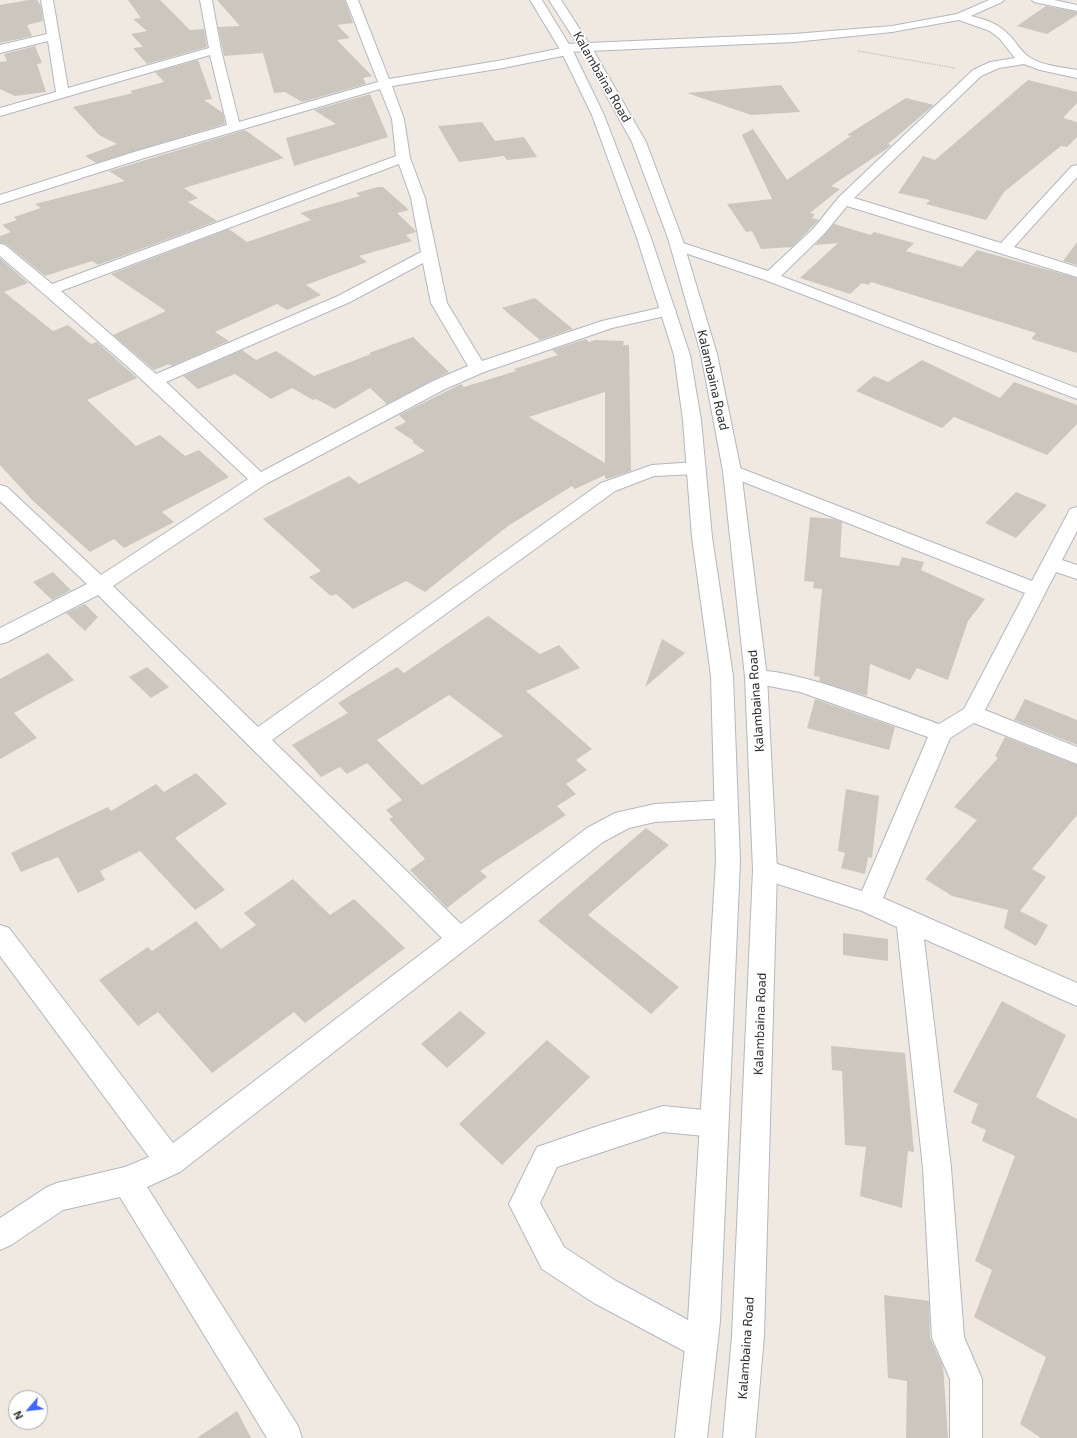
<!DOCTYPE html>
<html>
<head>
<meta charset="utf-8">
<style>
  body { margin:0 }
  #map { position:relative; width:1077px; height:1438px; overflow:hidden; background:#efe9e1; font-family:"Exo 2",sans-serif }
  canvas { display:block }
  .north { position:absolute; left:8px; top:1390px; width:40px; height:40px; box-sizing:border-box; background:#fff; border:1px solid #ababab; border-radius:50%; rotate:242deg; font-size:11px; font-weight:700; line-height:16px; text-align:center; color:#2e2e2e }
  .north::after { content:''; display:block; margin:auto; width:14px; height:18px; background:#4264fb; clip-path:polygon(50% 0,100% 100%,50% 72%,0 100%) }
</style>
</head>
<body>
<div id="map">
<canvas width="1077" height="1438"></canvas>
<div class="north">N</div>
</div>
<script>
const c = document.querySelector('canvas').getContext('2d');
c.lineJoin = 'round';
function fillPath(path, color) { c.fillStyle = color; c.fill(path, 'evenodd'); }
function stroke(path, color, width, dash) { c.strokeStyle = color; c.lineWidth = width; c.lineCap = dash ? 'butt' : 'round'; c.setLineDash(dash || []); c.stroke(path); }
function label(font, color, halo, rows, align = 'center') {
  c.font = font + ' "Exo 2",sans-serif'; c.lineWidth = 3.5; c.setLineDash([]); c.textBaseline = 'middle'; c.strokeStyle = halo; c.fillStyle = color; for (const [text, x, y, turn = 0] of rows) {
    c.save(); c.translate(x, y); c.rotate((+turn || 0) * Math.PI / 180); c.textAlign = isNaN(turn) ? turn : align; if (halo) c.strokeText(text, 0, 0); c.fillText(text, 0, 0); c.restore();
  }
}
fillPath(new Path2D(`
  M 29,0 L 37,0 L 41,6 L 43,21 L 27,25 L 32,36 L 0,43 L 0,5 Z
  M 128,0 L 160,0 L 190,30 L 204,29 L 207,47 L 147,64 L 133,48 L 143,47 L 131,34 L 147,31 L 133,19 L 141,18 Z
  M 217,0 L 345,0 L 353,23 L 337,25 L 350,38 L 337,40 L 372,76 L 363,78 L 366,84 L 302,102 L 285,92 L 274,93 L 263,53 L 224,56 L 218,27 L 240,26 Z
  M 1046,6 L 1077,12 L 1077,15 L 1047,34 L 1017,26 Z
  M 35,46 L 42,63 L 37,64 L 46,92 L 15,96 L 0,89 L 0,62 L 7,61 L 4,54 Z
  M 198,60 L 212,99 L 204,100 L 223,113 L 225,124 L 96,163 L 85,156 L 117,144 L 99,135 L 73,107 L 133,93 L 130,91 L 164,82 L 155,72 Z
  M 1028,80 L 1077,92 L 1077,103 L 1063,118 L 1077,122 L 1077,137 L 1067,147 L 1061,146 L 1004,192 L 986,220 L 926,204 L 930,200 L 898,193 L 923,156 L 935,160 Z
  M 781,85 L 800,112 L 751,115 L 687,93 Z
  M 370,94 L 388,137 L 294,166 L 286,138 L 336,124 L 314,110 Z
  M 906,98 L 934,105 L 888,144 L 891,145 L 888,148 L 831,186 L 840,189 L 810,213 L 815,214 L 812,218 L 819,220 L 792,247 L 761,249 L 752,231 L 746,232 L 727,204 L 772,199 L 742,135 L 753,129 L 787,180 L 851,136 L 847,135 Z
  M 482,122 L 495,141 L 524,137 L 537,157 L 507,160 L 504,156 L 459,162 L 438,126 Z
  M 245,130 L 284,158 L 184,188 L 198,198 L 188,202 L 217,221 L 98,265 L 92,261 L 45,276 L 6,244 L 0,243 L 0,236 L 11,232 L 2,225 L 17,220 L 14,217 L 41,208 L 35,204 L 125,181 L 109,171 Z
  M 378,187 L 383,187 L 409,210 L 397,213 L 415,230 L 416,232 L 406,235 L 412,241 L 359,256 L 367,262 L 306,285 L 321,295 L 287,310 L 277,304 L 215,332 L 229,341 L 172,366 L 169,364 L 154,370 L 113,335 L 166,311 L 111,274 L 229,229 L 247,242 L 311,220 L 300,213 L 360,196 L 356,193 Z
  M 834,224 L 871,235 L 874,232 L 914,243 L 906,251 L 962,267 L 977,250 L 1077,278 L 1077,353 L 1031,339 L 1036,333 L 871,282 L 868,285 L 862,283 L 850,294 L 800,278 L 838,243 L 815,245 Z
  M 1077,242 L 1077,265 L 1063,261 Z
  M 0,258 L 28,283 L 4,292 L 53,331 L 68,325 L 91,344 L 97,342 L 137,378 L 87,400 L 136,446 L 160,435 L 185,456 L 199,450 L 229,477 L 162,512 L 174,522 L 124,548 L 114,539 L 90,552 L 32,500 L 0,465 Z
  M 535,298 L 573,329 L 540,340 L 502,308 Z
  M 413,337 L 449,372 L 387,404 L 370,388 L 335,409 L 316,399 L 313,400 L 292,388 L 271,399 L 235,374 L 198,389 L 183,376 L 242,350 L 256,360 L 276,351 L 314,376 L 371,354 L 369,353 Z
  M 586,339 L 589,342 L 595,340 L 624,341 L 623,345 L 629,345 L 631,471 L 607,479 L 605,478 L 605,475 L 575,489 L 572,486 L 508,526 L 425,592 L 406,581 L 353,609 L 336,594 L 331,596 L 309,577 L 321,571 L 263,519 L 349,476 L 359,484 L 425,451 L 412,442 L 414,441 L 394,428 L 406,422 L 399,415 L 461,384 L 464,387 L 516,371 L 514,369 L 558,355 L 552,350 ZM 605,392 L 605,463 L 529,417 Z
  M 922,360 L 1000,398 L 1014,382 L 1077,405 L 1077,424 L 1047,455 L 954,417 L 942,428 L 856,391 L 874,376 L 888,382 Z
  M 1016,492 L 1047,505 L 1016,538 L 985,523 Z
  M 810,517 L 834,519 L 842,522 L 840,557 L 899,566 L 902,557 L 924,562 L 921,570 L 985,599 L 968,621 L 948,680 L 917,668 L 910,680 L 870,664 L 867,696 L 819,681 L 820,677 L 814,676 L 822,589 L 813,588 L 814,582 L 804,581 Z
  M 53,572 L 71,590 L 52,600 L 33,582 Z
  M 85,604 L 98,617 L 85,631 L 66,613 Z
  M 488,616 L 540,654 L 559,645 L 580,668 L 526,691 L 592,749 L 576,760 L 587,770 L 566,784 L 576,794 L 557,806 L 566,815 L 480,871 L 487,877 L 447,908 L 410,870 L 425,859 L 389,819 L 393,817 L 386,810 L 402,800 L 367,763 L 347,774 L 340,767 L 321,777 L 292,745 L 348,713 L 338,703 L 397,667 L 404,673 ZM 449,695 L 503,736 L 422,785 L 377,740 Z
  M 662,639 L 685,653 L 645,687 Z
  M 48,653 L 74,680 L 14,713 L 37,738 L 0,759 L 0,679 Z
  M 147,667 L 169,687 L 151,698 L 129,677 Z
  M 815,699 L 895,727 L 889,750 L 807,728 Z
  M 1025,699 L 1077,720 L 1077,745 L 1014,720 Z
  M 1005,737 L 1077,765 L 1077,815 L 1032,869 L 1046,877 L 1020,911 L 1048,925 L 1036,946 L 1004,928 L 1008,910 L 952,896 L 925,879 L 977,820 L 954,807 L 998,758 L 995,756 Z
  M 196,773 L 227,804 L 175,838 L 225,890 L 195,910 L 140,851 L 100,871 L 105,880 L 78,893 L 58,857 L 21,872 L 11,853 L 108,807 L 111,811 L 156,784 L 164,792 Z
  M 846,789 L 879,796 L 872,858 L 868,857 L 865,874 L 841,868 L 845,853 L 838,851 Z
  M 646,828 L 669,845 L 588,915 L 679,987 L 651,1014 L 538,921 Z
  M 293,879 L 330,915 L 354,899 L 405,948 L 305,1023 L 294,1012 L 212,1073 L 158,1012 L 138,1026 L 99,980 L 148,947 L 152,951 L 196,921 L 221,949 L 256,925 L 244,913 Z
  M 843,933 L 888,939 L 888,961 L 843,955 Z
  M 1002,1001 L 1066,1035 L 1036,1097 L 1077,1119 L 1077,1438 L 1041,1438 L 1020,1424 L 1046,1357 L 974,1317 L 992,1270 L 975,1261 L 1015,1156 L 982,1141 L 986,1130 L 971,1123 L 978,1104 L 953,1092 Z
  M 460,1011 L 486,1033 L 447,1068 L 421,1044 Z
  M 547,1040 L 590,1077 L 502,1165 L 459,1124 Z
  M 831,1046 L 905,1053 L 914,1152 L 908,1151 L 902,1208 L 860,1196 L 866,1147 L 845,1145 L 842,1071 L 832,1070 Z
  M 884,1295 L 929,1301 L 930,1338 L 943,1366 L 948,1438 L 906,1438 L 907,1381 L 888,1378 Z
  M 237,1411 L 251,1438 L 197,1438 Z`), '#cbc7bf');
const minor = new Path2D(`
  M 41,0 L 53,0 L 68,88 L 209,48 L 200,0 L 212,0 L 221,50 L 239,122 L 378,82 L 346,0 L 358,0 L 389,79 L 503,60 L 567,47 L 571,48 L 573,51 L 571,54 L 567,55 L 503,68 L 392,86 L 404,119 L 410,158 L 425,198 L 447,303 L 482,361 L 602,321 L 668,306 L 674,308 L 676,311 L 674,314 L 612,328 L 484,372 L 445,389 L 266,484 L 113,586 L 258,727 L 601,483 L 652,465 L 697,462 L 703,464 L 706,468 L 703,472 L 697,474 L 654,476 L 615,491 L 272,740 L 461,924 L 587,828 L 615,813 L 655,804 L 726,800 L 734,803 L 738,809 L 734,815 L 726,818 L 655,822 L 629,828 L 603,842 L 180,1172 L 147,1187 L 298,1426 L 302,1438 L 267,1438 L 120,1197 L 63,1210 L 11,1245 L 0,1250 L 0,1218 L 47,1187 L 57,1183 L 125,1167 L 149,1157 L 0,956 L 0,925 L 9,928 L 173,1143 L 442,938 L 98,595 L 7,642 L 0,644 L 0,628 L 87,584 L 0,501 L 0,485 L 7,487 L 101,575 L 248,479 L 126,365 L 0,256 L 0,244 L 5,245 L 52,284 L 396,156 L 392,119 L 380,89 L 144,158 L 0,204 L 0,195 L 134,152 L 227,125 L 210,55 L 0,116 L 0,108 L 56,92 L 48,41 L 0,53 L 0,45 L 47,34 ZM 399,164 L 411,198 L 421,252 L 338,296 L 156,374 L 61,291 ZM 423,263 L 431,303 L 468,366 L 433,381 L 261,472 L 166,382 L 350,302 Z
  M 1032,0 L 1054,0 L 1077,5 L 1077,11 L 1034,2 Z
  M 960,14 C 977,17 996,21 1008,34 C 1016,41 1020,51 1029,57 C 1043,66 1061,67 1077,70 L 1077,78 L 1040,70 L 1024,64 L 999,68 L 981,76 L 854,198 L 1001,243 L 1072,166 L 1077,165 L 1077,177 L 1014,247 L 1077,267 L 1077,277 L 847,206 L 824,234 L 781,276 L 1077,388 L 1077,399 L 765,280 L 673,249 L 671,246 L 673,243 L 683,243 L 768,271 L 814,228 L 839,197 L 973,70 L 990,62 L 1015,58 L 1000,39 L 990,31 L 956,19 L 954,17 L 956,15 Z
  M 732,465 L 1032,581 L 1068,513 L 1070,509 L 1077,507 L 1077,531 L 1062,560 L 1077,565 L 1077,579 L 1056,572 L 985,710 L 1077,747 L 1077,764 L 974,723 L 950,738 L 883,898 L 1077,983 L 1077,1006 L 924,939 L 951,1168 L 964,1337 L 982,1379 L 982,1438 L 950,1438 L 950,1379 L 932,1338 L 923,1168 L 897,927 L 862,911 L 756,877 L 753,870 L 756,863 L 765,860 L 862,891 L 928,737 L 800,692 L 748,682 L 745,677 L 748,672 C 781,662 902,711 939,724 L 964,709 L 1025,593 L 726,475 L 723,471 L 726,467 Z
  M 663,1106 L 714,1111 L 724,1115 L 728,1124 L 724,1133 L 714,1137 L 663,1132 L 557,1167 L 540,1203 L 564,1247 L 616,1281 L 712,1333 L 717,1344 L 712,1355 L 701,1360 L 594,1303 L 542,1269 L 509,1204 L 537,1147 L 601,1125 Z`);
const tertiary = new Path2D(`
  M 989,0 L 1004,0 L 1002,2 L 964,19 L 892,32 L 794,42 L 565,52 L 559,48 L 565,44 L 794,34 L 892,26 L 957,14 Z`);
const secondary = new Path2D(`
  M 530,0 L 542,0 L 573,51 L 604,115 L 651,238 L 690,355 L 701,420 L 712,537 L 733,676 L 740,861 L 720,1321 L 707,1438 L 675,1438 L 688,1321 L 716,861 L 711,676 L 692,537 L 683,420 L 674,355 L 637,238 L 592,115 L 561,51 Z
  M 549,0 L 561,0 L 592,48 L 646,142 L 682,238 L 717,354 L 741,471 L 767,677 L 777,870 L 764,1336 L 755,1438 L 723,1438 L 732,1336 L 753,870 L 745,677 L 723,471 L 701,354 L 668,238 L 632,142 L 580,48 Z`);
stroke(minor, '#b4b7c1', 2);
stroke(tertiary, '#b4b7c1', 2);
stroke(secondary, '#b4b7c1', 2);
stroke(new Path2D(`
  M 858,51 L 955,68`), '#c9c9c9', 1.5, [1.5, 1]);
fillPath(minor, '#fff');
fillPath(tertiary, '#fff');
fillPath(secondary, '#fff');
label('13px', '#2e2e2e', '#fff', [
  ["Kalambaina Road",602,77,60],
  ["Kalambaina Road",713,380,77],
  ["Kalambaina Road",756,701,-94],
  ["Kalambaina Road",760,1024,-88],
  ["Kalambaina Road",746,1348,-86]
]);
</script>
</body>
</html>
